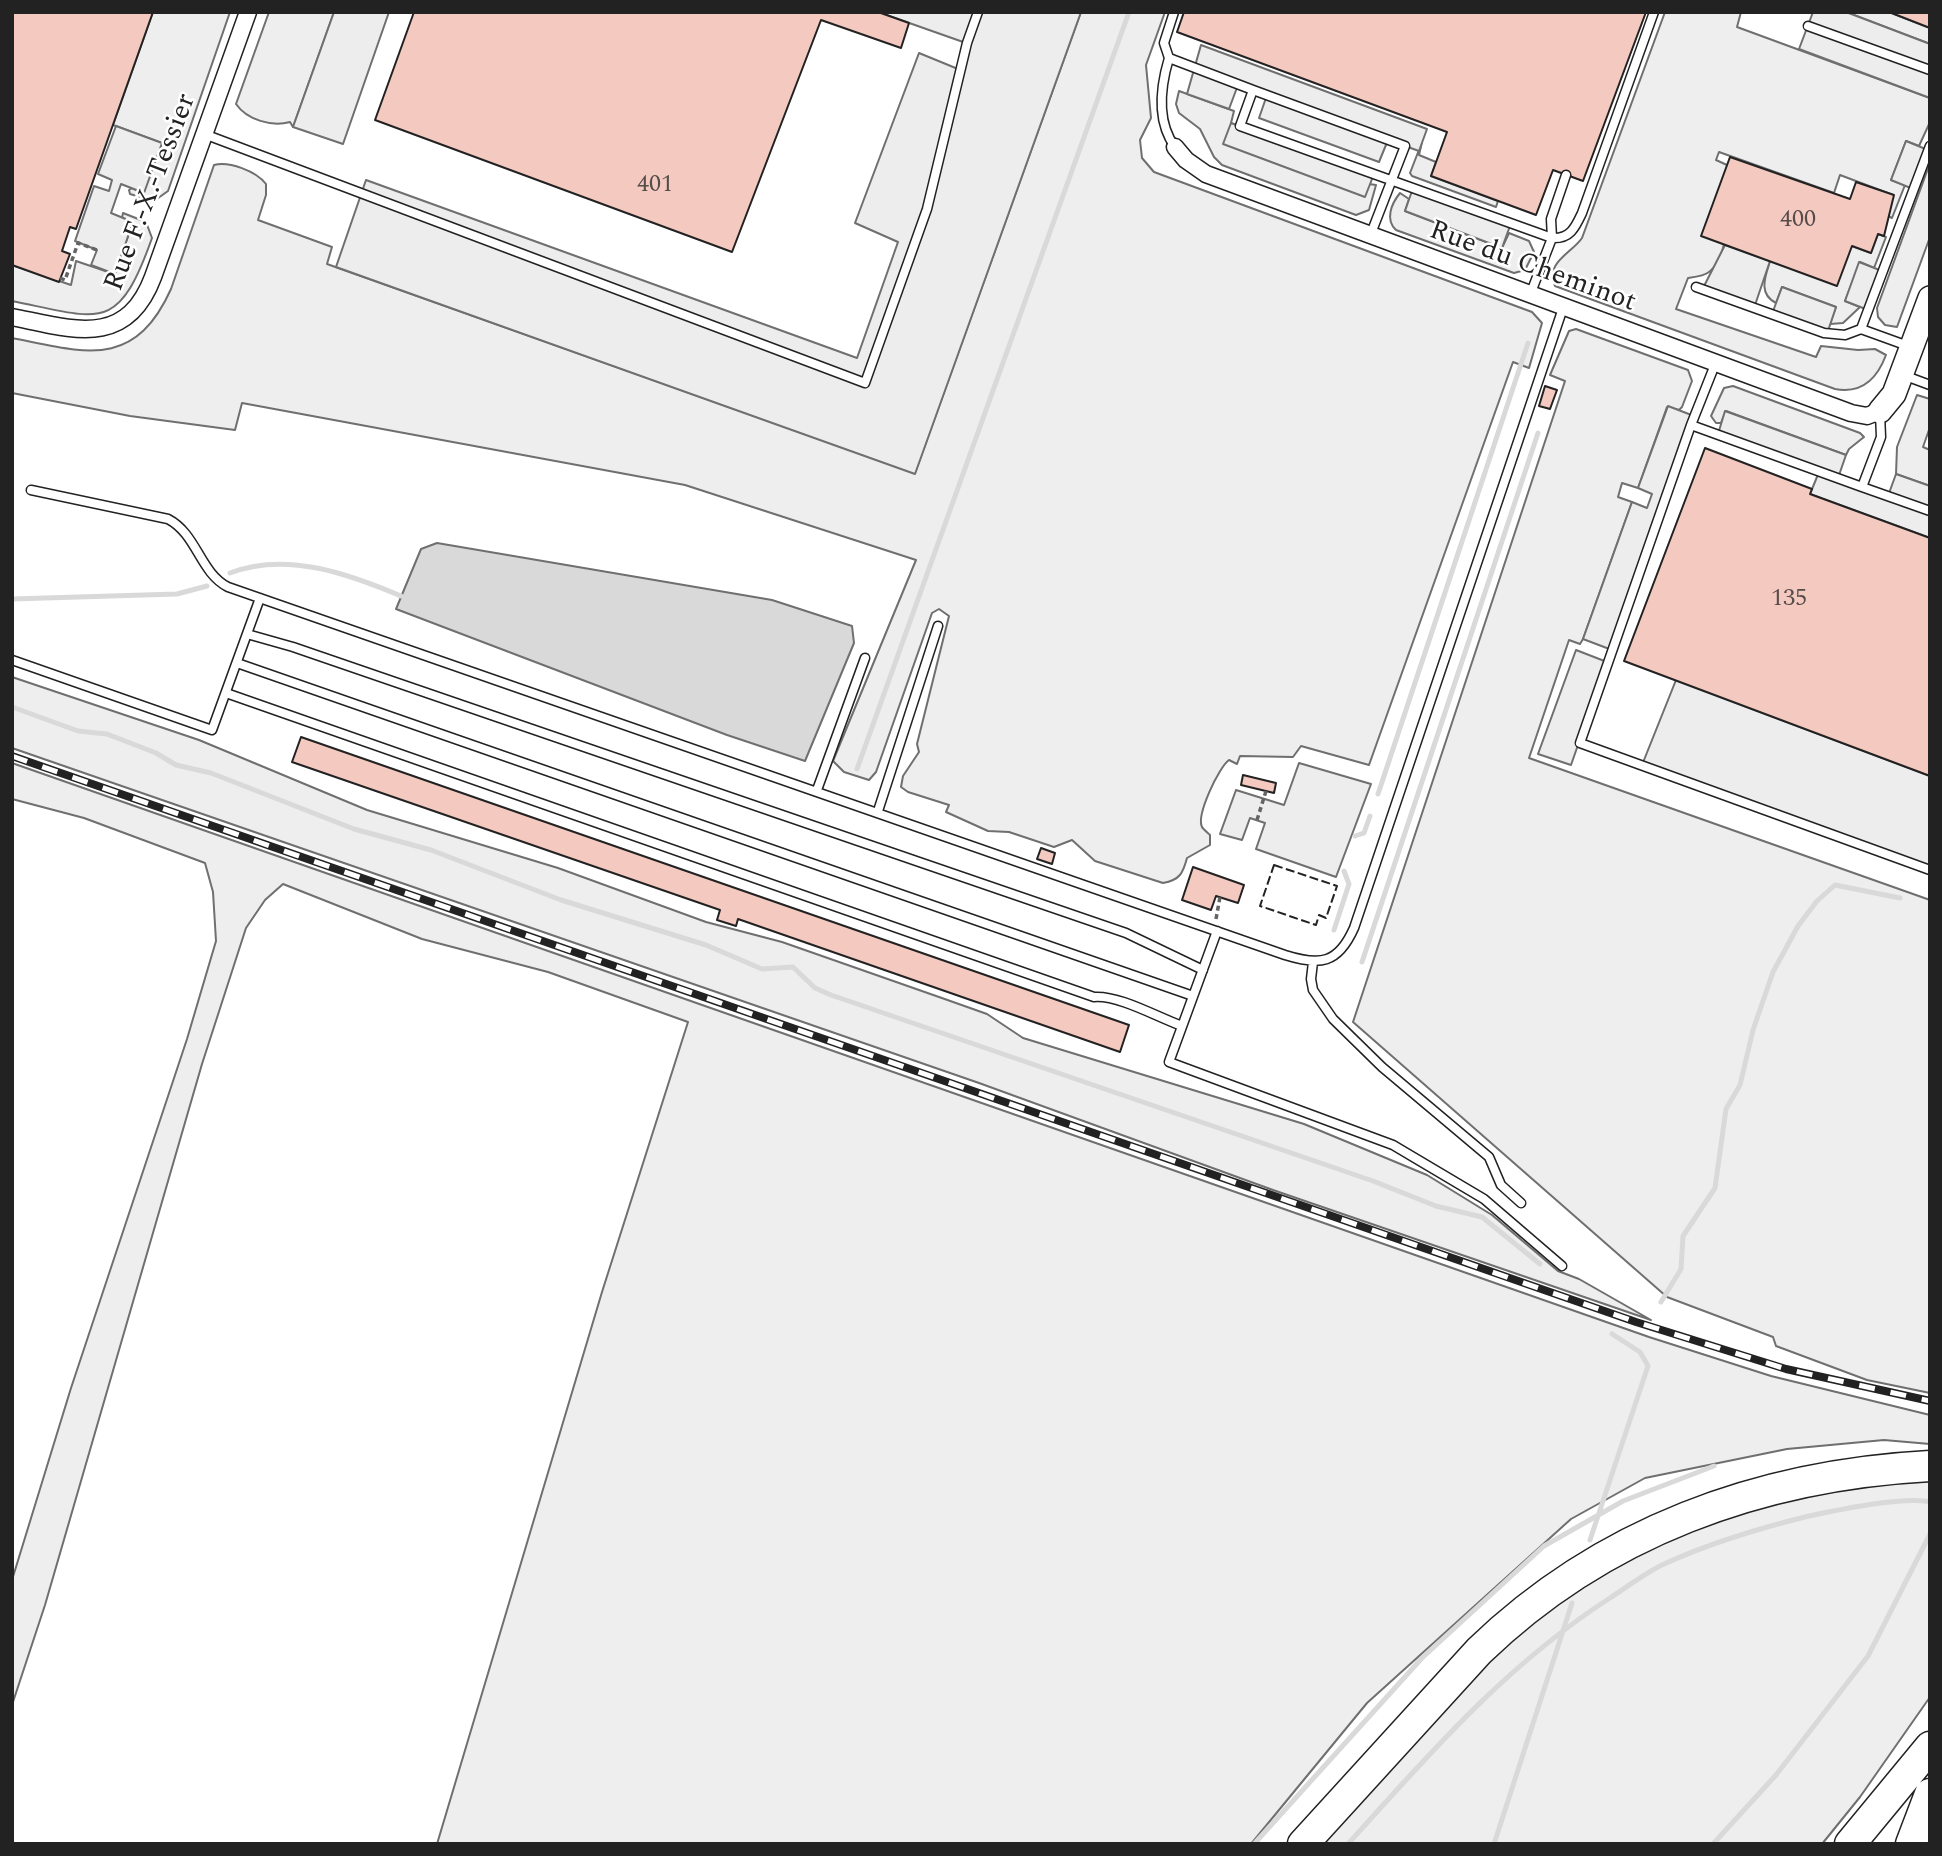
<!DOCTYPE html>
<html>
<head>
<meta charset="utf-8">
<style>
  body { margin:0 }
  #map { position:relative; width:1942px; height:1856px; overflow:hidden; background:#fff; font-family:Spectral,serif }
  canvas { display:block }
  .frame { position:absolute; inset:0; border:14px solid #222; pointer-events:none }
</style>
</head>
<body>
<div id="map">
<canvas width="1942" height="1856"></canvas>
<div class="frame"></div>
</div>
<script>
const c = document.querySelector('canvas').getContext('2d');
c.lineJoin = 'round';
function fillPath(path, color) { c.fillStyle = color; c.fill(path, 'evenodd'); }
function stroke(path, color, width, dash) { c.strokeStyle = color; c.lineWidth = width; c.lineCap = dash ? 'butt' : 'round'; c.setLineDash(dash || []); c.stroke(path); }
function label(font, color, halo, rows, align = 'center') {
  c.font = font + ' Spectral,serif'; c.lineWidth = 5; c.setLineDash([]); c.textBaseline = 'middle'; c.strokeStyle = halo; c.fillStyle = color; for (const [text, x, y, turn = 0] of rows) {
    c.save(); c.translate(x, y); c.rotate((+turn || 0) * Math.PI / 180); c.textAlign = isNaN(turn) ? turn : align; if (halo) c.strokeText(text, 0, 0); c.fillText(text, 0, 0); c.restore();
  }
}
const green = new Path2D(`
  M 153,12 L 230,12 L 168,191 L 154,201 L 130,194 L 129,190 L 132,188 L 143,193 L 162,143 L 113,125 Z
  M 269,12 L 334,12 L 293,127 L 290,122 C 272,127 247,120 236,104 Z
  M 1081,12 L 1165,12 L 1146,65 L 1151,118 L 1140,140 L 1142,158 L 1154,172 L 1532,312 L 1542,323 L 1529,368 L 1513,362 L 1369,765 L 1301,746 L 1293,757 L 1240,756 L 1237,764 L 1229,760 C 1219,767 1196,815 1202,827 C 1203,829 1208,833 1210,835 L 1210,845 L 1187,858 C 1183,873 1180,880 1163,883 L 1095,861 L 1072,840 L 1054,847 L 1009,832 L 988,831 L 946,812 L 949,805 L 908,792 L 901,787 L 903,776 L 919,752 L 917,744 L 949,616 L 939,609 L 932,613 L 876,772 L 869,780 L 844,772 L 833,761 L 916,560 L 685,485 L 242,403 L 235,430 L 130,416 L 12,393 L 12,338 C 84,352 134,371 171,289 L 214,165 C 229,161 256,171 266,184 L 266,195 L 258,220 L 332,247 L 327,264 L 915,473 Z
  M 1665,12 L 1741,12 L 1737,27 L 1930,98 L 1930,122 L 1919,146 L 1906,141 L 1891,180 L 1905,185 L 1892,218 L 1886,215 L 1893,195 L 1840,175 L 1834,193 L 1719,152 L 1716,160 L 1727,165 C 1727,191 1733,255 1709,272 C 1704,276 1695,277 1688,278 L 1676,309 L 1816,357 L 1821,346 L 1858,350 L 1875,349 L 1886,355 C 1877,379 1861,394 1835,389 L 1555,286 C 1544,263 1572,253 1582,238 Z
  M 1846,12 L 1889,12 L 1930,28 L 1930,44 Z
  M 1179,91 L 1234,111 L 1231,123 L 1364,196 L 1369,184 L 1376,185 L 1369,210 L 1356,215 L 1222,165 L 1214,157 L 1200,129 L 1179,113 L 1176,104 Z
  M 1422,142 L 1419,155 L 1436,162 L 1431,176 L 1498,201 L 1496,207 L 1412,176 L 1410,173 Z
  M 1930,163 L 1930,237 L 1897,327 L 1885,325 L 1878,317 L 1877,308 Z
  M 1400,193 L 1409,199 L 1405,211 L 1502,248 L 1509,233 L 1529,241 L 1534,252 L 1525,270 L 1514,273 L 1396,230 C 1385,220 1391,204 1400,193 Z
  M 123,213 L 146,222 L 152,238 C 118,334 101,319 12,301 L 12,265 L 71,285 L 76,261 L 114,274 L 133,223 L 122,218 Z
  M 1878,234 L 1886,237 L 1874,268 L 1860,262 L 1845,301 L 1860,307 L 1843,323 L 1830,324 L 1836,307 L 1782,287 L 1776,303 C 1758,294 1765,277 1770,261 L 1852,246 L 1871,253 Z
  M 1576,329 L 1688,370 L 1692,381 L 1682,407 L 1679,410 L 1667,407 L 1638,488 L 1622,483 L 1618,497 L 1632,502 L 1583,639 L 1580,644 L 1569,640 L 1529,758 L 1930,900 L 1930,1393 L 1867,1380 L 1776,1346 L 1773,1337 L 1667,1297 L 1353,1022 L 1565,381 L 1550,375 L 1569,331 Z
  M 1733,386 L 1860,433 L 1864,437 L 1849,449 L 1846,455 L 1726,411 L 1721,423 L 1716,423 L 1711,416 L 1724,388 Z
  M 1917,395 L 1930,399 L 1930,427 L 1923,447 L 1930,450 L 1930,486 L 1896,474 L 1897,447 Z
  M 12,677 L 199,740 L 367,810 L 558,868 L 706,922 L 782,942 L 939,997 L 987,1014 L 1023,1038 L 1304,1124 L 1427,1175 L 1492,1215 L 1558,1271 L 1579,1279 L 1651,1320 L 1273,1190 L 979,1083 L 12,748 Z
  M 12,763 L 1649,1337 L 1771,1376 L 1930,1415 L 1930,1444 L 1884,1440 L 1787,1449 L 1645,1478 L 1571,1519 L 1367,1703 L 1251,1844 L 437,1844 L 602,1292 L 688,1022 L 548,972 L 422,939 L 283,884 L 265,900 L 246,928 L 202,1064 L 45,1605 L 12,1705 L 12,1580 L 71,1388 L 187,1039 L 216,941 L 213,892 L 205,863 L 84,818 L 12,799 Z
  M 1930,1481 L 1930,1697 L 1860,1797 L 1822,1844 L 1322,1844 C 1377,1783 1430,1718 1489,1660 C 1582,1567 1712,1509 1840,1488 C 1869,1484 1900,1483 1930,1481 Z`);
fillPath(green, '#eee');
stroke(green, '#6f6f6f', 2);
const parking = new Path2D(`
  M 334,12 L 389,12 L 343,144 L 293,127 Z
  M 878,12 L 1081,12 L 915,474 L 336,267 L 366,180 L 857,358 L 898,242 L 855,223 L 919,53 L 958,69 L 966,43 Z
  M 1813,12 L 1846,12 L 1930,44 L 1930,98 L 1799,49 Z
  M 1201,45 L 1427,129 L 1419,151 L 1388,140 L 1379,162 L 1259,118 L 1267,95 L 1238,85 L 1229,109 L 1187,94 Z
  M 1231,123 L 1374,174 L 1365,197 L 1223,144 Z
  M 116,126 L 162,143 L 144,193 L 121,184 L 111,213 L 133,222 L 115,274 L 91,265 L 97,250 L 75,241 L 94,186 L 109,191 L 112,180 L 98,174 Z
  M 1906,141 L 1928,150 L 1913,189 L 1891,180 Z
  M 1413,188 L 1511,223 L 1502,248 L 1405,211 Z
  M 1725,245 L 1770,261 L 1754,308 L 1702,290 Z
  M 1859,262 L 1882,271 L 1868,310 L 1845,301 Z
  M 1782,287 L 1836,307 L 1827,334 L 1772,314 Z
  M 1668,406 L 1694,416 L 1612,650 L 1583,639 L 1632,502 L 1647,508 L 1652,494 L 1638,488 Z
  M 1725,411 L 1846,455 L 1838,478 L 1888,496 L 1896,474 L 1930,486 L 1930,538 L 1810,494 L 1819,472 L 1718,434 Z
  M 1576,650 L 1607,662 L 1571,765 L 1538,754 Z
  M 1676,680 L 1930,776 L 1930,870 L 1642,765 Z
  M 1299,763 L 1371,784 L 1336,877 L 1256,849 L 1265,823 L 1250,818 L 1242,840 L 1220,834 L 1236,790 L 1284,805 Z`);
fillPath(parking, '#ededed');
stroke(parking, '#6f6f6f', 2);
const water = new Path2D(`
  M 437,543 L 772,600 L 852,626 L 854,643 L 805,761 L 727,735 L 396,609 L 421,549 Z`);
fillPath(water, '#d9d9d9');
stroke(water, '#6f6f6f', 2);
stroke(new Path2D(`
  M 230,573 C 286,551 349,574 401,596
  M 12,599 L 177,594 L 207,586
  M 12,707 L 78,731 L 107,734 L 156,753 L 176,765 L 211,773 L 354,829 L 431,850 L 561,900 L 706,945 L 762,969 L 793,967 L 815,988 L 831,995 L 1373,1181 L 1436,1206 L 1482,1217 L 1540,1264
  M 857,769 L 1129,12
  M 1378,794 L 1528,343
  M 1355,836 L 1364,833 L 1370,816
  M 1334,930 L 1349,884 L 1344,871
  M 1362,962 L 1538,433
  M 1661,1302 L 1681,1269 L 1683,1236 L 1715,1188 L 1726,1109 L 1740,1085 L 1753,1030 L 1773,972 L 1798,926 L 1817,901 L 1835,885 L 1900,898
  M 1590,1540 L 1648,1366 L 1640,1352 L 1612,1334
  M 1254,1844 L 1422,1658 L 1544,1546 L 1623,1501 L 1714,1466
  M 1348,1844 C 1429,1754 1507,1664 1610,1598 C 1627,1587 1645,1573 1664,1564 C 1710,1543 1760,1528 1809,1516 C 1838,1510 1903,1496 1930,1502
  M 1494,1844 L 1572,1603
  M 1713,1844 L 1776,1775 L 1868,1656 L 1930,1534`), '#d9d9d9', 5);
const building = new Path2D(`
  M 12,12 L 153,12 L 76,229 L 70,227 L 62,251 L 70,254 L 59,282 L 12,265 Z
  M 414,12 L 878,12 L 909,23 L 901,48 L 821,20 L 732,252 L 375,120 Z
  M 1184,12 L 1646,12 L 1583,181 L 1553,170 L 1536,215 L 1431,176 L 1447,132 L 1177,32 Z
  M 1889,12 L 1930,12 L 1930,28 Z
  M 1730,157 L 1850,199 L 1856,182 L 1894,195 L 1884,236 L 1878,234 L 1871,253 L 1852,246 L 1837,286 L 1701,236 Z
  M 1545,386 L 1557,390 L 1550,409 L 1539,406 Z
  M 1705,448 L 1812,489 L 1810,494 L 1930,538 L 1930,776 L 1624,661 Z
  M 301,737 L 1129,1025 L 1120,1052 L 738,919 L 736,926 L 717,920 L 720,910 L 292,762 Z
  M 1243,775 L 1276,783 L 1274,793 L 1241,785 Z
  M 1041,848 L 1055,853 L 1052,864 L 1037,859 Z
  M 1193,867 L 1244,885 L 1238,903 L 1216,896 L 1211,910 L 1182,900 Z`);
fillPath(building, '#f3c9c0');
stroke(building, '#222', 2);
const lane = new Path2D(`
  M 1808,26 L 1930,70
  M 1169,58 L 1164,43 L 1174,12
  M 1253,90 L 1405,146 L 1370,236
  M 204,134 L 865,383 L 927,209 L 967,43 L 978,12
  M 1175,147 C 1156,121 1160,88 1169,58 L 1253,90 L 1240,126 L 1552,238 L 1530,295
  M 1566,175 L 1551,219 L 1552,238 C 1570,239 1575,228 1582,213 L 1654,12
  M 1696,287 L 1824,333 L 1845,335 L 1861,329
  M 1908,346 L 1861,329 L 1930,146
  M 1716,362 L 1691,425 L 1862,487
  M 1903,375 L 1930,385
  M 1880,414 L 1881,437 L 1862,487 L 1930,511
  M 1691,425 L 1580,743 L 1930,870
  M 31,490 L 168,519 C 197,534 200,573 228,587 L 1285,955 C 1320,966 1338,964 1354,928 L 1563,308
  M 247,634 L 293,647 L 1126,933 L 1203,970
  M 12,660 L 212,730 L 260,598
  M 237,663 L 1193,996
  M 226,693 L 1094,997 C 1119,995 1157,1017 1182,1026
  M 817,790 L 865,658
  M 878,811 L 938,626
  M 1217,931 L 1169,1062 L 1393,1145 L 1484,1199 L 1562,1266
  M 1313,962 L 1311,979 L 1313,990 L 1333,1019 L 1382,1067 L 1489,1157 L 1501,1185 L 1521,1203`);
const street = new Path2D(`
  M 1175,147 L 1186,160 L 1206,174 L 1851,413 L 1867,416 L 1880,411
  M 12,317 C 72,329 126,349 153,277 L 248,12`);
const secondary = new Path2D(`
  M 1880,411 L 1894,394 L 1930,298`);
const highway = new Path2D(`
  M 1303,1844 L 1479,1651 C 1602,1532 1760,1475 1930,1466
  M 1850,1844 L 1930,1747
  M 1911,1844 L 1930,1794`);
stroke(lane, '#222', 11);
stroke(street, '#222', 19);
stroke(secondary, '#222', 26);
stroke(highway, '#222', 33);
stroke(new Path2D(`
  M 60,278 L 65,280 L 78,243 L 97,250
  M 1257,820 L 1266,791
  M 1216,919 L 1220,897`), '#646464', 3.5, [5, 3.5]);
stroke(lane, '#fff', 8);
stroke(street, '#fff', 16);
stroke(secondary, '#fff', 23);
stroke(highway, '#fff', 30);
const rail = new Path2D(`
  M 12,756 L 1636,1322 L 1786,1369 L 1930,1401`);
stroke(rail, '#222', 8);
stroke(rail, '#fff', 5, [16]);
stroke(new Path2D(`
  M 1274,865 L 1337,886 L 1326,918 L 1319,915 L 1316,925 L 1260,906 Z`), '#222', 2, [9, 3.5]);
label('24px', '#564c4a', null, [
  ["401",655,186],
  ["400",1798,221],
  ["135",1789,600]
]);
label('28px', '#222', '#fff', [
  ["Rue F.-X.-Tessier",152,193,-69],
  ["Rue du Cheminot",1532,268,20]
]);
</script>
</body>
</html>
